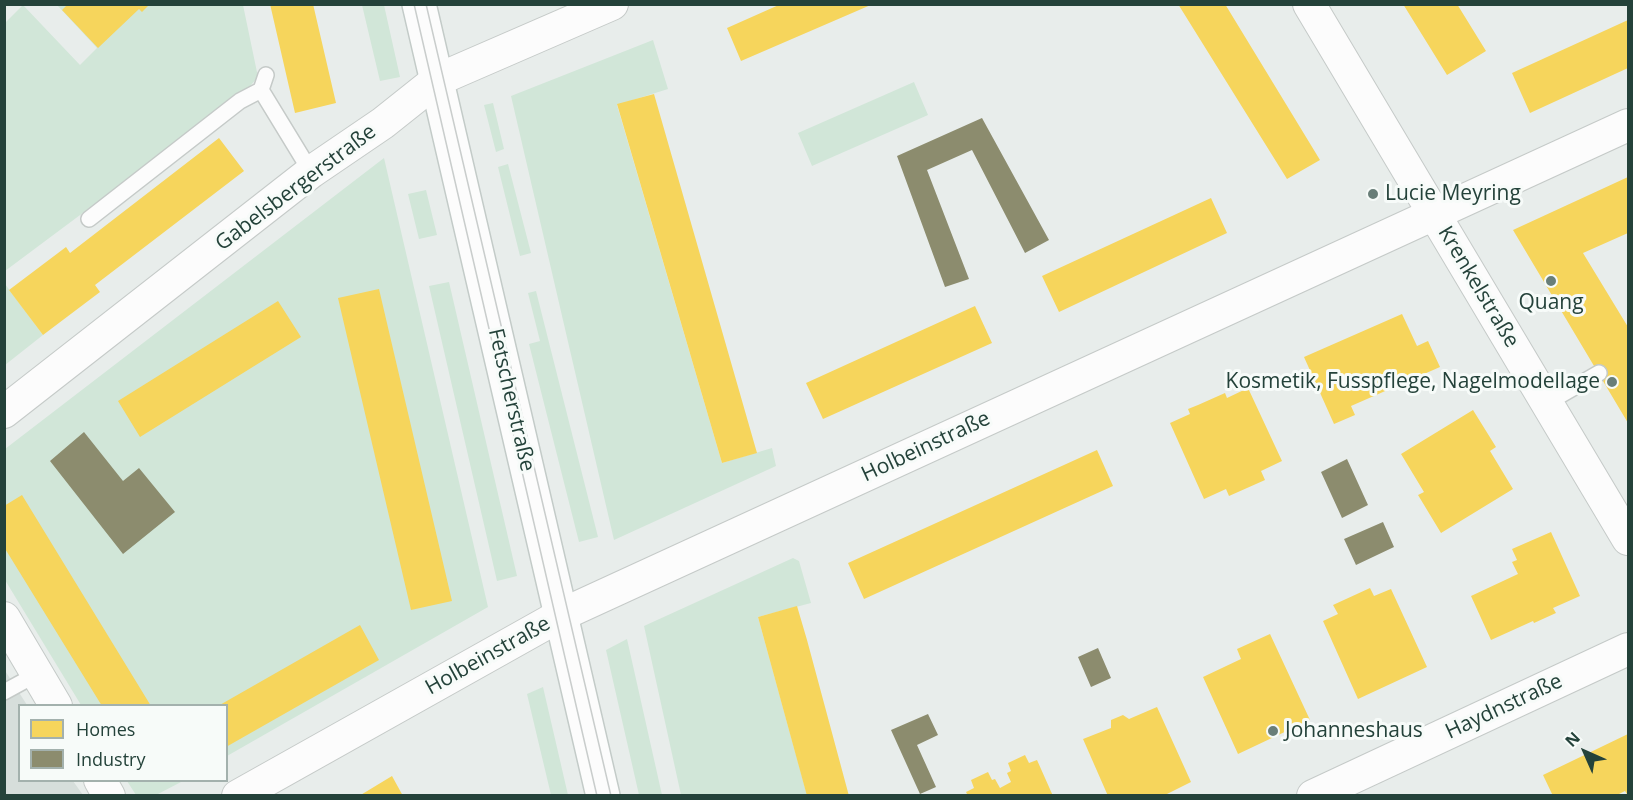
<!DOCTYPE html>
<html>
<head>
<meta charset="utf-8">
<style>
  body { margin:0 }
  #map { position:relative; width:1633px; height:800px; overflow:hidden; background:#e8edeb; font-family:"Open Sans",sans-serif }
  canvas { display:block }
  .frame { position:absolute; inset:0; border:6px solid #24423a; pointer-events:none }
  .legend { position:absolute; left:18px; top:704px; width:210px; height:78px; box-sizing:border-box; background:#f7fbf9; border:2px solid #a3b1ad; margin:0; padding:8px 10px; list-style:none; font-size:18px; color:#24423a }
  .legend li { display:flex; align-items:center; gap:12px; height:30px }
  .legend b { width:30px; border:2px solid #a3b1ad }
  .north { position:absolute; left:1555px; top:722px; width:60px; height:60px; -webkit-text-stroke:4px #f7fbf9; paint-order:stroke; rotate:315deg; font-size:16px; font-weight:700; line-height:24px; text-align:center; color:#24423a }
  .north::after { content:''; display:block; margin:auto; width:21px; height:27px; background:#24423a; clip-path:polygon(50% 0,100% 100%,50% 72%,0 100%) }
</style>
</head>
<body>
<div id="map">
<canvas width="1633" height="800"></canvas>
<div class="frame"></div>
<ul class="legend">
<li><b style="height:16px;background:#f6d55c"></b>Homes</li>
<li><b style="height:16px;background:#8c8c6e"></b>Industry</li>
</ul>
<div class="north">N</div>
</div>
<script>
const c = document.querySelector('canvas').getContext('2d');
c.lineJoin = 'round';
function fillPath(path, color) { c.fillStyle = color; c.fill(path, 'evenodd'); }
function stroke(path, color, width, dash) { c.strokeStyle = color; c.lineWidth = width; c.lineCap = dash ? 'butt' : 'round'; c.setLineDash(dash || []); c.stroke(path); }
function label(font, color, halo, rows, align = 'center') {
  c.font = font + ' "Open Sans",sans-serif'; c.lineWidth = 6; c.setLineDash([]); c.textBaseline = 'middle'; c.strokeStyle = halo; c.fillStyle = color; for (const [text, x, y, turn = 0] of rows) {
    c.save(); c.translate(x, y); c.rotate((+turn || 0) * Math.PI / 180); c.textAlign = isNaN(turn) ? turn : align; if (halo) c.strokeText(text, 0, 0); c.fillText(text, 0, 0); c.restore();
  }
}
fillPath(new Path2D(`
  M 4,669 L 27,705 L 20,706 L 20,780 L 73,781 L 83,795 L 5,795 Z`), '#d6dedb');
fillPath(new Path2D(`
  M 23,5 L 80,65 L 97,48 L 57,5 L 243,5 L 258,77 L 245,92 L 5,271 L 5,23 Z
  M 362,5 L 384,5 L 400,77 L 380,81 Z
  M 653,40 L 668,89 L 617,105 L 722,463 L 772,448 L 776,466 L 614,540 L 511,96 Z
  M 914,82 L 928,115 L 812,166 L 798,133 Z
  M 493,103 L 504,149 L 496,152 L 484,105 Z
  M 384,158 L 488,607 L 227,756 L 226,706 L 81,705 L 5,580 L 5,449 Z
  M 508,164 L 531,253 L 520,256 L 498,167 Z
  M 426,190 L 437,235 L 419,239 L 408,194 Z
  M 449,282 L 517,576 L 497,581 L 429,286 Z
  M 5,284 L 43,335 L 5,365 Z
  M 536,291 L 598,537 L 579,542 L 529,344 L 540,341 L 528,293 Z
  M 793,558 L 799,561 L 811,603 L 758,617 L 807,795 L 681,795 L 644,626 Z
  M 627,639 L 662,795 L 639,795 L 606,650 Z
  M 543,687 L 568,795 L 551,795 L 527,694 Z
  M 127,781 L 183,781 L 156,795 L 136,795 Z`), '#d1e6d8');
fillPath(new Path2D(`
  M 68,4 L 150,4 L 142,12 L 139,9 L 98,48 L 62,10 Z
  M 270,4 L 313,4 L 336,103 L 295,113 Z
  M 781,4 L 873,4 L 741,61 L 727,28 Z
  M 1178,4 L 1225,4 L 1320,160 L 1287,179 Z
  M 1403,4 L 1457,4 L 1486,51 L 1447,75 Z
  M 1628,20 L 1628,68 L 1530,113 L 1512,73 Z
  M 654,94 L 757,453 L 722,463 L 617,104 Z
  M 219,138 L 244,171 L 95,285 L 100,292 L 43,335 L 9,290 L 66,247 L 70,253 Z
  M 1628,177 L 1628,233 L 1583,253 L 1628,327 L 1628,423 L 1513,230 Z
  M 1211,198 L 1227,233 L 1059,312 L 1042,276 Z
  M 379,289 L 452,601 L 411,610 L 338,298 Z
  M 278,301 L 301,337 L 140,437 L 118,401 Z
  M 975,306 L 992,343 L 823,419 L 806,383 Z
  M 1402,314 L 1417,346 L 1428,341 L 1440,367 L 1351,406 L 1355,415 L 1334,424 L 1304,357 Z
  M 1248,388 L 1282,461 L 1261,471 L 1265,480 L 1229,496 L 1226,489 L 1204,499 L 1170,423 L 1190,414 L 1188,409 L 1198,405 L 1225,393 L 1227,398 Z
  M 1473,410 L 1496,447 L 1490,451 L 1513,489 L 1441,533 L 1418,495 L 1424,492 L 1401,454 Z
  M 1097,450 L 1113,486 L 864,599 L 848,563 Z
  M 22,495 L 151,706 L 102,706 L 4,547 L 4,506 Z
  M 1551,532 L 1580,596 L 1553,608 L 1556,613 L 1534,623 L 1533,621 L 1491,640 L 1471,596 L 1518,574 L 1512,562 L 1517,560 L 1512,549 Z
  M 1370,588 L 1374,596 L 1391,589 L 1427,667 L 1358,699 L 1323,621 L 1338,614 L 1333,605 Z
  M 797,606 L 807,640 L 849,796 L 807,796 L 758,617 Z
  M 360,625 L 379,660 L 226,747 L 226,706 L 218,706 Z
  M 1270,634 L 1310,720 L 1238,754 L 1203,677 L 1241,659 L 1237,649 Z
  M 1157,707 L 1191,782 L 1163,796 L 1108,796 L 1083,739 L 1111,728 L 1111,720 L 1123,715 L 1129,719 Z
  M 1628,734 L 1628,796 L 1625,791 L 1615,796 L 1553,796 L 1543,775 Z
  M 1025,755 L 1029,763 L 1037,760 L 1053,796 L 968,796 L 966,792 L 974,788 L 971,780 L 988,772 L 992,780 L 995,779 L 1000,788 L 1011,782 L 1007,773 L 1011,771 L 1008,763 Z
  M 392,776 L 403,796 L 359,796 Z`), '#f6d55c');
fillPath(new Path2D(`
  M 982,118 L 1049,240 L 1025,253 L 972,150 L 927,170 L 969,279 L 945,287 L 897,156 Z
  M 84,432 L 123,481 L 139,468 L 175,512 L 123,554 L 50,461 Z
  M 1347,459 L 1368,505 L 1342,518 L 1321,472 Z
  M 1383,522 L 1394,547 L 1356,565 L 1344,539 Z
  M 1098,648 L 1111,678 L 1091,687 L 1078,657 Z
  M 928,714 L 938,735 L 917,745 L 936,787 L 920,794 L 891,730 Z`), '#8c8c6e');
const lane = new Path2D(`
  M 266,75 L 261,90 L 311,172
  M 89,219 L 240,101 L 261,90
  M 1547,403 L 1599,373
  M 4,692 L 37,674`);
const street = new Path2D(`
  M 1309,4 L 1628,539
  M 4,412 L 311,172 L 383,123 L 437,80 L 612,4
  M 4,618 L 56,706
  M 100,780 L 109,796
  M 238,796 L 561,615 L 1628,125
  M 1313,796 L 1628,649`);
const secondary = new Path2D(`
  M 419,4 L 603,796`);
stroke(lane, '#c5cac8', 18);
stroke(street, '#c5cac8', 34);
stroke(secondary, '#c3cbc8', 36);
stroke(lane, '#fcfcfc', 15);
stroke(street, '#fcfcfc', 32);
stroke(secondary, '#fcfcfc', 33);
stroke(new Path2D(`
  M 414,4 L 597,796
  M 426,4 L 611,796`), '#c9cdcc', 1.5);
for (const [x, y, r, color] of [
  [1373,194,6,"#697e78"],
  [1551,281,6,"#697e78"],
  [1612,382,6,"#697e78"],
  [1273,731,6,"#697e78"]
]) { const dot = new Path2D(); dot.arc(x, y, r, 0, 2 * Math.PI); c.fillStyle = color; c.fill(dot); stroke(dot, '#f7fbf9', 2); }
label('21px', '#24423a', '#f7fbf9', [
  ["Gabelsbergerstraße",296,188,-37],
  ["Krenkelstraße",1478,287,59],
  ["Fetscherstraße",511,400,77],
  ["Holbeinstraße",926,447,-25],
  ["Holbeinstraße",488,656,-29],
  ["Haydnstraße",1504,707,-25]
]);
label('21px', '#24423a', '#f7fbf9', [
  ["Lucie Meyring",1385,194],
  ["Quang",1551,303,"center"],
  ["Kosmetik, Fusspflege, Nagelmodellage",1600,382,"right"],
  ["Johanneshaus",1285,731]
], 'left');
</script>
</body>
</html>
